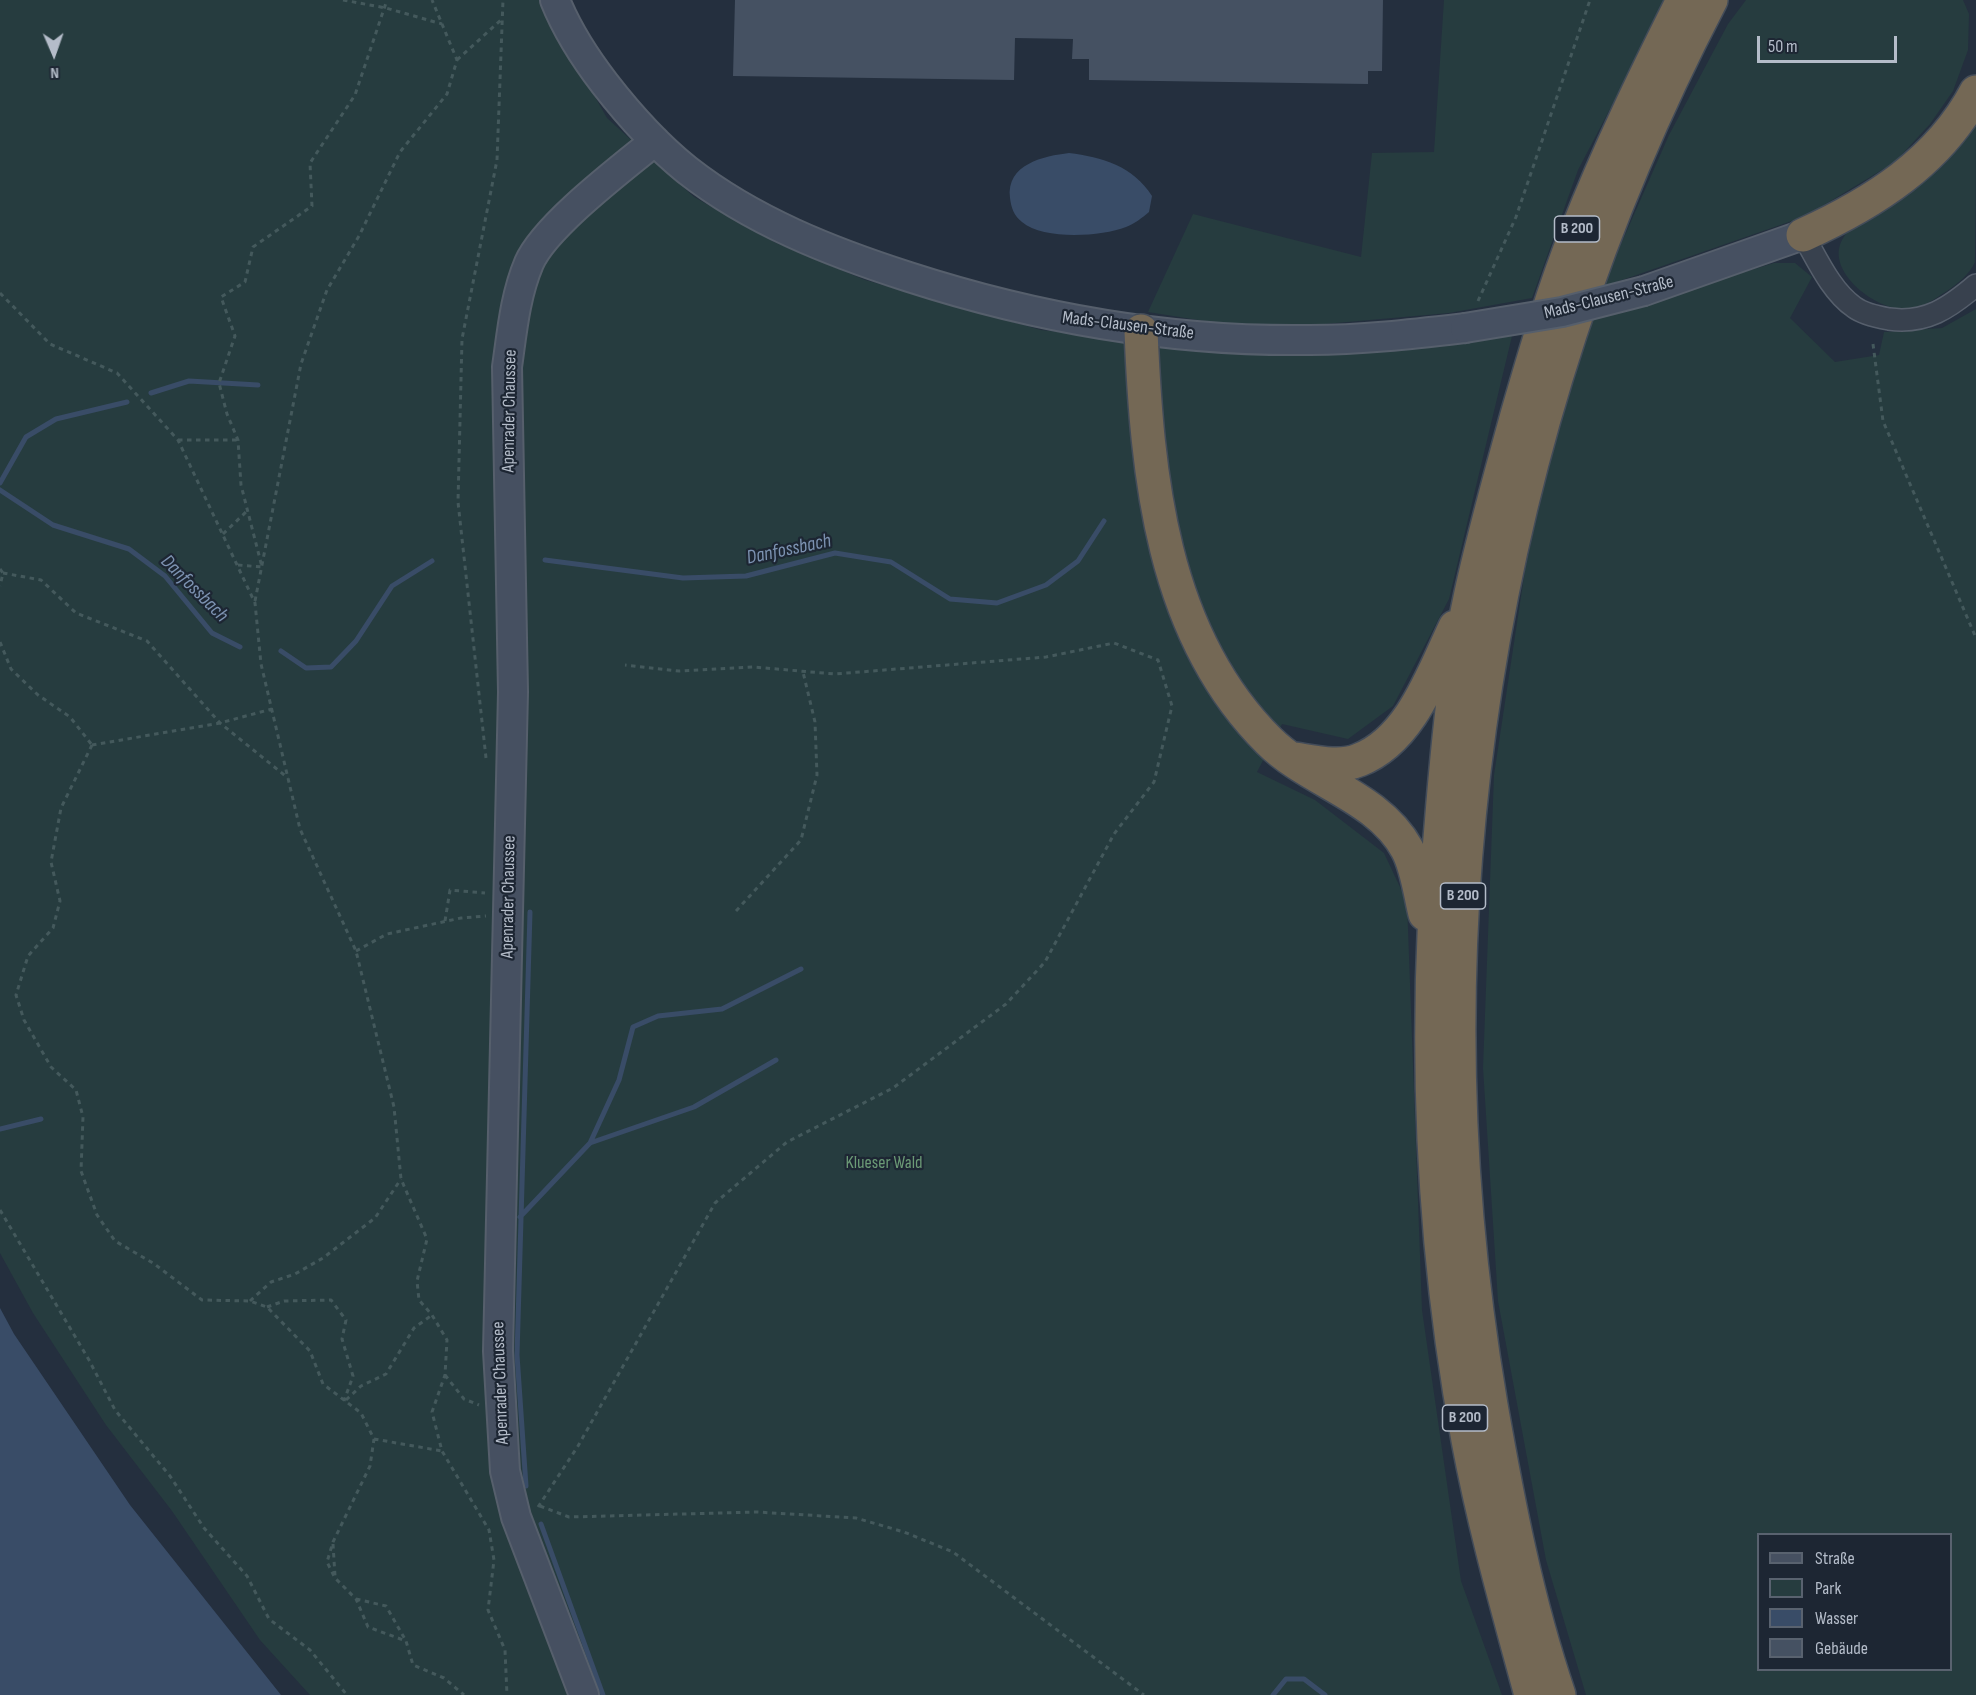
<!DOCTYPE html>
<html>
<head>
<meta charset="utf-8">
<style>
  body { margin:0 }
  #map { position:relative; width:1976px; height:1695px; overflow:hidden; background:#242f3e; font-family:"Sofia Sans Condensed",sans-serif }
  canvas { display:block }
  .legend { position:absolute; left:1757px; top:1533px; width:195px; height:138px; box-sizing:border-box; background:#1d2633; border:2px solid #59626f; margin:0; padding:8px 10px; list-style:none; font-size:18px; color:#b4bcc9 }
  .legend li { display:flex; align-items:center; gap:12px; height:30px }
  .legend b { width:30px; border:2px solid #59626f }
  .north { position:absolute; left:24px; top:24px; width:60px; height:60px; -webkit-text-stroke:4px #1d2633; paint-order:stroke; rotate:178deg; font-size:16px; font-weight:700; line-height:24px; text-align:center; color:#b4bcc9 }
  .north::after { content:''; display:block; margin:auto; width:21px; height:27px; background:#b4bcc9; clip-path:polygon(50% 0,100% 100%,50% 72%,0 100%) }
  .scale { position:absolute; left:1757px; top:36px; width:140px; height:27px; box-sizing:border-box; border:3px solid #b4bcc9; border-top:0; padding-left:8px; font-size:18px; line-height:21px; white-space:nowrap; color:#b4bcc9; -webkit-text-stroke:4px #1d2633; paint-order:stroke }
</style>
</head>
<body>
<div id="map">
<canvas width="1976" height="1695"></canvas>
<ul class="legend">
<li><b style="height:8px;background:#465061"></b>Straße</li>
<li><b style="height:16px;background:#263c3f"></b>Park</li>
<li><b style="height:16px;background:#394c67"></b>Wasser</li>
<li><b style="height:16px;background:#455162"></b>Gebäude</li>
</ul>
<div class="north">N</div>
<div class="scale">50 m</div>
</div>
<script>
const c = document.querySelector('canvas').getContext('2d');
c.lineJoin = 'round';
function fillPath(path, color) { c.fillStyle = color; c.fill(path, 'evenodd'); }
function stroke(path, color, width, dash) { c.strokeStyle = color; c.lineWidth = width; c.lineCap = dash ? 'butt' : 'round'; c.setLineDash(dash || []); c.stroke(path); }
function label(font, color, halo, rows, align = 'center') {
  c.font = font + ' "Sofia Sans Condensed",sans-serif'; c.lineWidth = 4.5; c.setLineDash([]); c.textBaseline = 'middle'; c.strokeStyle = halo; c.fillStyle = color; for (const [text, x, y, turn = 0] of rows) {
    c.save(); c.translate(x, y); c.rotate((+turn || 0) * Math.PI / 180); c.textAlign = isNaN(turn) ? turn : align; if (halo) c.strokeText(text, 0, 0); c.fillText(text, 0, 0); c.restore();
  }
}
fillPath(new Path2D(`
  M 0,0 L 540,0 L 607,118 L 694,197 L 774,242 L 865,280 L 1041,330 L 1223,351 L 1363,351 L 1512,336 L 1449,599 L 1393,706 L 1348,739 L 1282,724 L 1257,772 L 1315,800 L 1384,853 L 1407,902 L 1422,1310 L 1461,1581 L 1502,1695 L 310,1695 L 260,1640 L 172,1511 L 106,1425 L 33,1313 L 0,1253 Z
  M 1444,0 L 1667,0 L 1578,170 L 1532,298 L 1449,313 L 1302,326 L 1223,324 L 1148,312 L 1193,214 L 1361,257 L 1372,153 L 1434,152 Z
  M 1746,0 L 1963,0 L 1969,14 L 1968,50 L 1953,91 L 1930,124 L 1895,162 L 1806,216 L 1602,287 L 1669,135 L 1728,24 Z
  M 1976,122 C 1976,143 1976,250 1975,262 C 1969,275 1958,283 1947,291 C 1934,299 1922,309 1906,309 C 1877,311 1825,272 1842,240 C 1855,217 1888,209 1908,194 C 1938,171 1956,152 1976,122 Z
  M 1774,263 L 1795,263 L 1812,277 L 1790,318 L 1835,362 L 1879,355 L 1884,332 L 1942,328 L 1976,309 L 1976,1695 L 1586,1695 L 1546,1560 L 1498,1301 L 1483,1068 L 1494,775 L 1525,570 L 1579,322 ZM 1758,1534 L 1950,1534 L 1950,1670 L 1758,1670 Z`), '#263c3f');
fillPath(new Path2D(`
  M 1069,153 C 1102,157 1133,166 1152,196 L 1149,212 C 1142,218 1134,224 1126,227 C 1100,237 1043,240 1022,222 C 1014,216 1011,207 1010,198 C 1006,164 1044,156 1069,153 Z
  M 0,1308 L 14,1334 L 130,1505 L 281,1695 L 0,1695 Z`), '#394c67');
stroke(new Path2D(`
  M 151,393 L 189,381 L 258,385
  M 0,483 L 26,437 L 56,419 L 127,402
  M 0,490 L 53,525 L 129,549 L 165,576 L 212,633 L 240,647
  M 545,560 L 683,578 L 746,576 L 835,553 L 891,562 L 950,599 L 997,603 L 1046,585 L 1078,561 L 1104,521
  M 281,651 L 306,668 L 331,667 L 356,641 L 392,586 L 432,561
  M 0,1129 L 41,1119
  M 590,1143 L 694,1107 L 776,1060
  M 520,1217 L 590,1143 L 619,1080 L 633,1027 L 658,1016 L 722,1009 L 801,969
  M 526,1486 L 517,1355 L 530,912
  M 541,1524 L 603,1695
  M 1273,1695 L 1286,1679 L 1304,1679 L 1325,1695`), '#394c67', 5);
fillPath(new Path2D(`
  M 735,0 L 1383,0 L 1382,71 L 1368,71 L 1368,84 L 1089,80 L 1089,59 L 1072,59 L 1073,39 L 1015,38 L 1014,80 L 733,76 Z`), '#455162');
const street = new Path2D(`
  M 1803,235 C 1817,259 1831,291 1854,307 C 1863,314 1878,317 1889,319 C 1926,324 1949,308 1976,285`);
const secondary = new Path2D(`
  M 555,0 C 567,30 585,58 605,84 C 629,115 656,145 687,170 C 752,221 831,252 909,277 C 1039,319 1173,342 1310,340 C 1362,340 1413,334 1465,328
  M 1644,291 L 1803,235
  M 584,1695 L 516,1517 L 505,1471 L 498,1351 L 513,692 L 507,367 C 512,332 515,296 529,263 C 545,226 622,168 655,141`);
const highway = new Path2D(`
  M 1803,235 C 1873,203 1939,162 1976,92
  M 1141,331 C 1147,474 1161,634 1269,741 C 1310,782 1378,796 1407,849 C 1417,867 1420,894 1425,914
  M 1295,759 C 1315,762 1340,768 1359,760 C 1411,740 1433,673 1455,627
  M 1531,1695 C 1508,1610 1484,1526 1468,1440 C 1429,1230 1423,1014 1443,802 C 1449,732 1456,661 1471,593 C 1484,533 1501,474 1517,415 C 1535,353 1553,291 1577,231 C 1608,152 1645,76 1683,0
  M 1559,1695 C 1527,1601 1508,1502 1491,1405 C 1409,925 1486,432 1711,0`);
stroke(street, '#565f6c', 24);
stroke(secondary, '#565f6c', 32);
stroke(highway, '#434c59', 36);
stroke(new Path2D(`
  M 343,0 L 386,8 L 442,24
  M 457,60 L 502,19
  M 0,293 L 50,344 L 117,373 L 178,440 L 255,603 L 261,664 L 300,829 L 356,951 L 394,1107 L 401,1179 L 427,1239 L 417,1281 L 419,1300 L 432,1315 L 447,1340 L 445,1375 L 432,1412 L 442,1451 L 489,1530 L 494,1560 L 488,1610 L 505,1650 L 507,1695
  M 1478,301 L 1516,217 L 1590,0
  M 1873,344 L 1883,421 L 1976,638
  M 178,440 L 238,440
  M 223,534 L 247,511
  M 238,565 L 262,567 L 241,485 L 238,440 L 227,414 L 219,383 L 235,336 L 221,297 L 245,282 L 253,247 L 312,206 L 310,163 L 355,95 L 387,0
  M 0,569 L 3,573 L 0,586
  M 3,573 L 41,580 L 76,613 L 147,641 L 220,723 L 288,778
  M 255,601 L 301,364 L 327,290 L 359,236 L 400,152 L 447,94 L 457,60 L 432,0
  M 0,642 L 11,669 L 38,695 L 70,717 L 92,745
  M 92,745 L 61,808 L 51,862 L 60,901 L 53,928 L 28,956 L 16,995 L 24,1020 L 51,1067 L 76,1090 L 83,1117 L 81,1171 L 97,1215 L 115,1241 L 153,1263 L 202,1300 L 250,1301 L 267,1307 L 310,1351 L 323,1384 L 361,1413 L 374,1439 L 370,1466 L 333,1542 L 327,1562 L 335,1578 L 356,1599 L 368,1627 L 406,1641 L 413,1665 L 444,1678 L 464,1695
  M 92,745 L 220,723 L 272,709
  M 486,758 L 458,502 L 462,339 L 497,160 L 503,0
  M 736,911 L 801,840 L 817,775 L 815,722 L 803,672
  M 445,921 L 450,890 L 485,893
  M 356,951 L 387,934 L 461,918 L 486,916
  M 0,1210 L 89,1360 L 115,1410 L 170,1476 L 204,1528 L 247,1576 L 269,1619 L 310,1650 L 347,1695
  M 250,1301 L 271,1282 L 295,1274 L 323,1258 L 375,1218 L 401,1179
  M 267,1307 L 284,1301 L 331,1300 L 346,1320 L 342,1339 L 353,1376 L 344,1401
  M 445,1375 L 464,1399 L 479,1405
  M 346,1400 L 361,1386 L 386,1374 L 414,1328 L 432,1315
  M 374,1439 L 442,1451
  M 540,1506 L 569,1517 L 757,1512 L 856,1518 L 904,1532 L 953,1552 L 1144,1695
  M 538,1507 L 578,1446 L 715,1203 L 787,1142 L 893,1088 L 1006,1004 L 1045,962 L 1114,834 L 1154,782 L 1172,706 L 1158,660 L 1114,643 L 1046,657 L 835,674 L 753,667 L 679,671 L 625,665
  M 333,1544 L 335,1576
  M 356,1599 L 386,1606 L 406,1641`), '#44595c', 3, [4.5, 4.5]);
stroke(street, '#38414e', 21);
stroke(secondary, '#465061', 28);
stroke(highway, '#746855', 33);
const secondaryBridge = new Path2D(`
  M 1465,328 L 1562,312 L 1644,291`);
stroke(secondaryBridge, '#565f6c', 32, []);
stroke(secondaryBridge, '#465061', 28);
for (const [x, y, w] of [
  [1577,229,45],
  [1463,896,45],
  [1465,1418,45]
]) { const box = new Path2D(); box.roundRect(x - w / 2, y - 13, w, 26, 4.5); c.fillStyle = '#1d2633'; c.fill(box); stroke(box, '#b4bcc9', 1.5); }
label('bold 16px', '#b4bcc9', null, [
  ["B 200",1577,229],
  ["B 200",1463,896],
  ["B 200",1465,1418]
]);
label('18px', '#b4bcc9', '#1d2633', [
  ["Mads-Clausen-Straße",1609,298,-14],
  ["Mads-Clausen-Straße",1128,326,7],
  ["Apenrader Chaussee",510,411,-89],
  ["Apenrader Chaussee",509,897,-89],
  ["Apenrader Chaussee",501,1383,-92]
]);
label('18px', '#6b9a76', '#1d2633', [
  ["Klueser Wald",884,1163]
]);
label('italic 20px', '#7c92b1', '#1d2633', [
  ["Danfossbach",789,550,-12],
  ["Danfossbach",194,589,45]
]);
</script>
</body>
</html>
